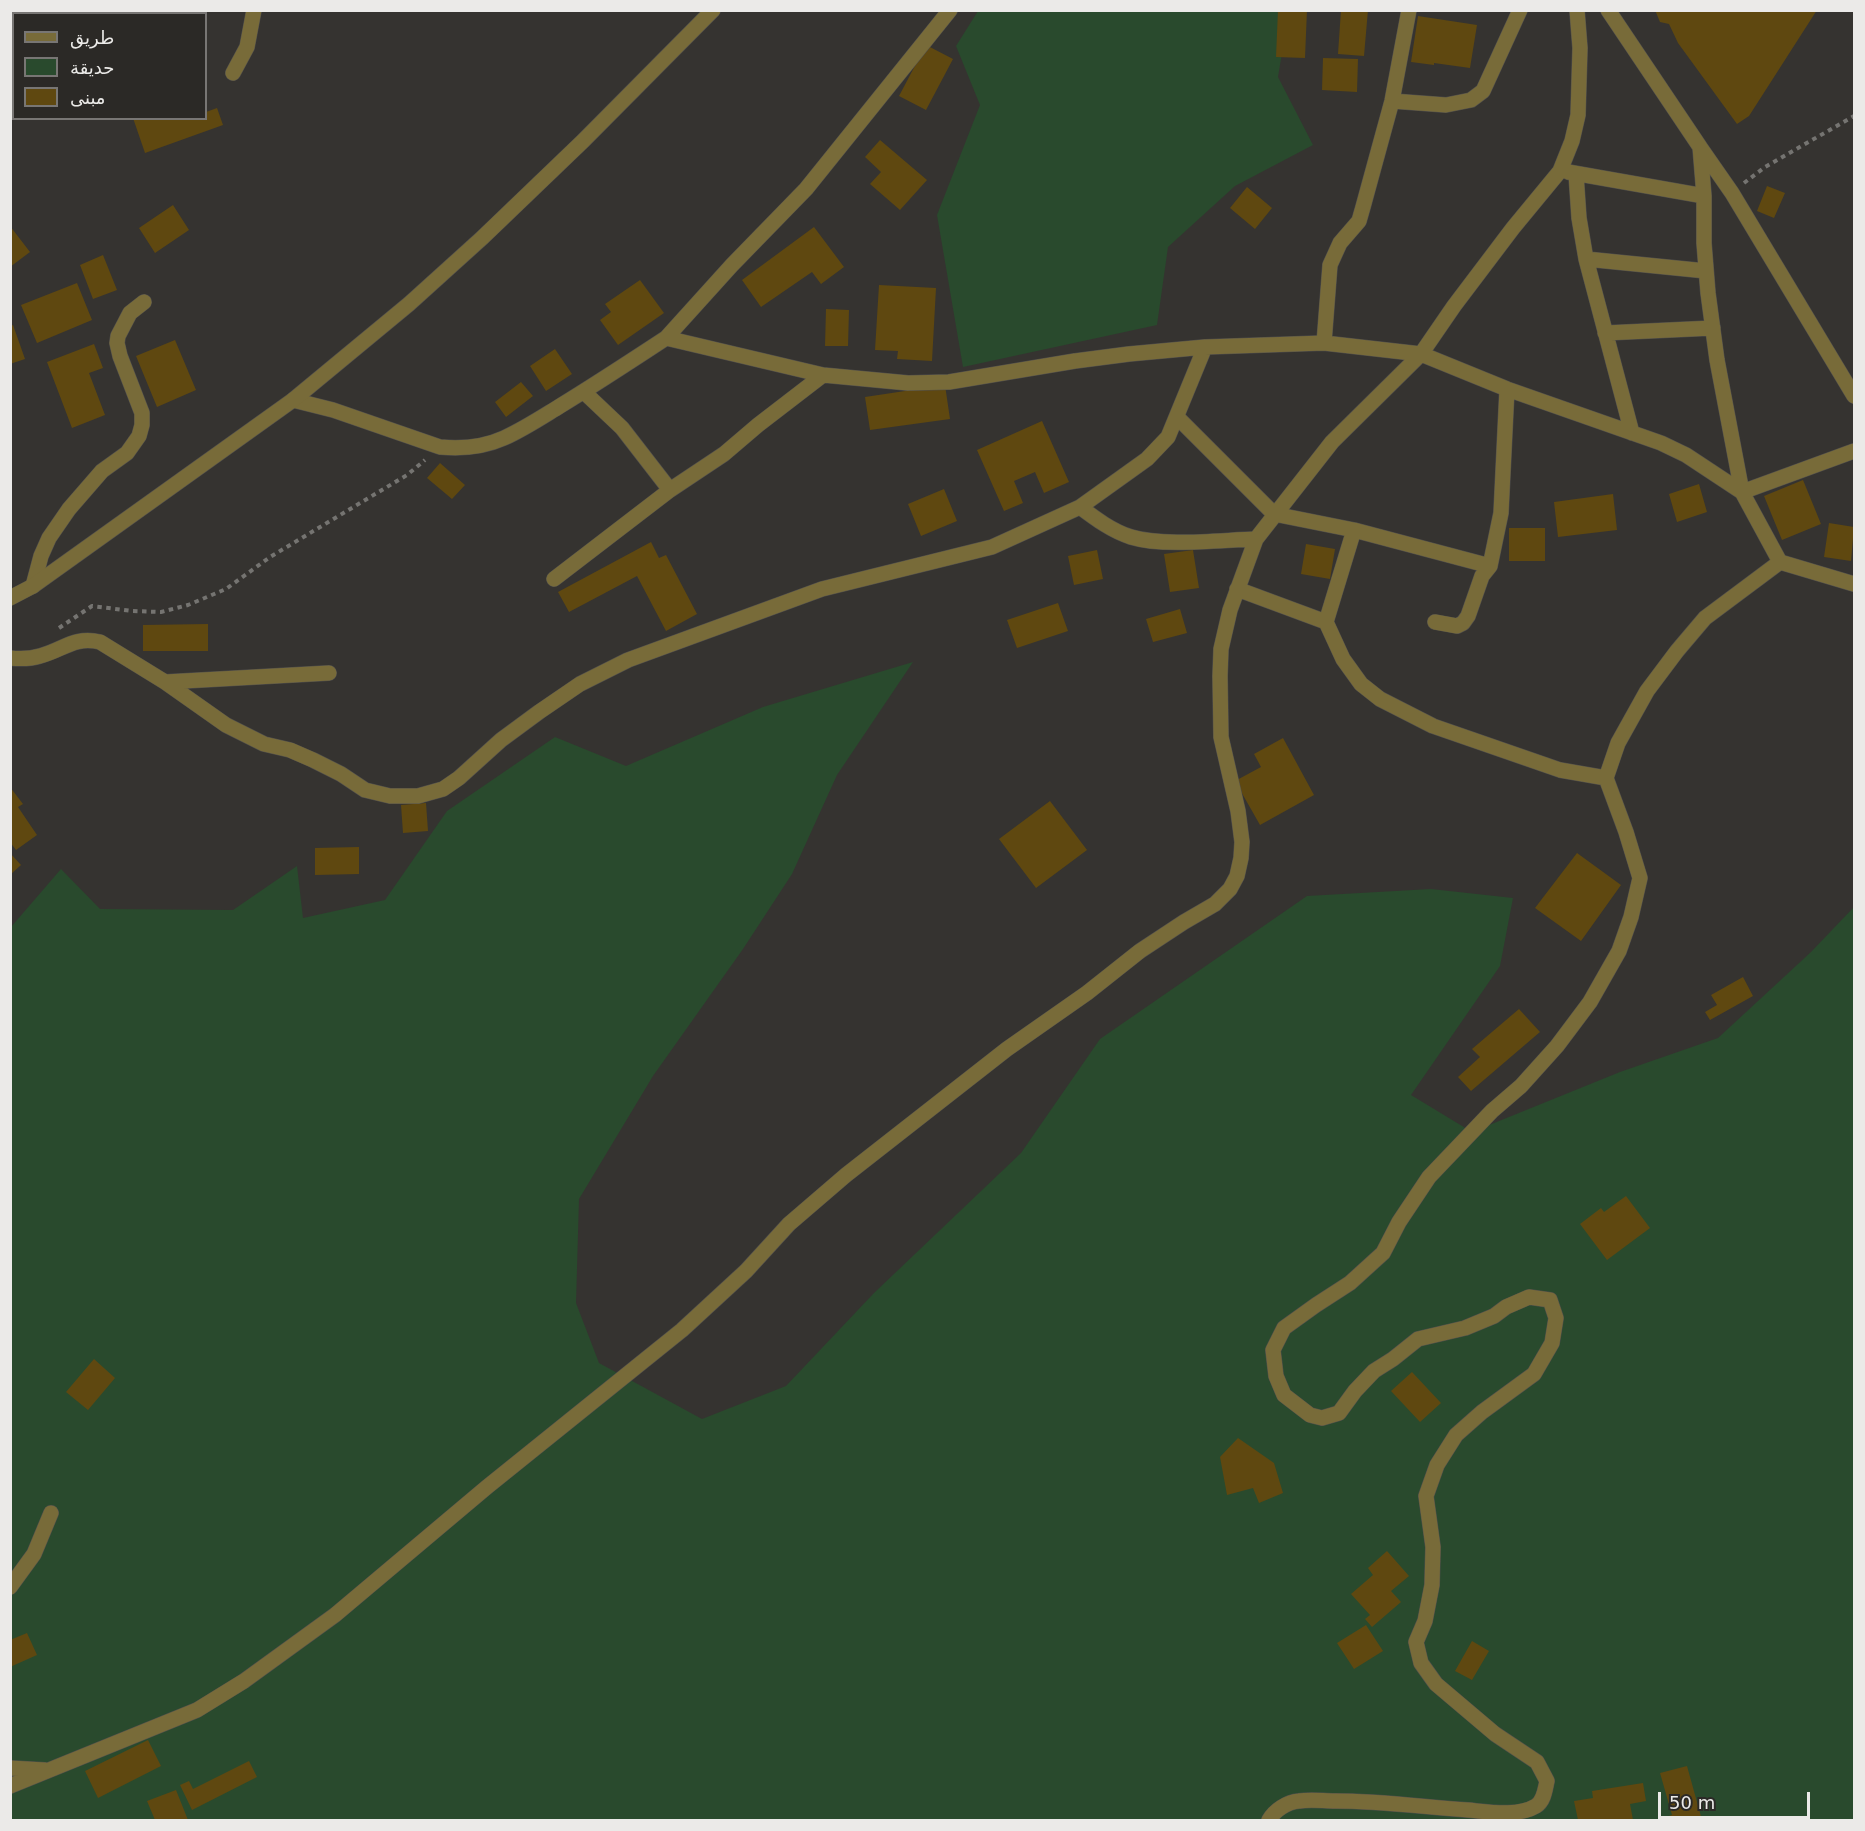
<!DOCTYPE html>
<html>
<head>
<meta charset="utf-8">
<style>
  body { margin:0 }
  #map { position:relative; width:1865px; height:1831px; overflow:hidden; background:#353330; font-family:"DejaVu Sans",Cairo,sans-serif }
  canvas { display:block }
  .frame { position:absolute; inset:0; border:12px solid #ebeae8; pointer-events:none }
  .legend { position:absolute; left:12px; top:12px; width:195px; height:108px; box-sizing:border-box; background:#2b2926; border:2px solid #787674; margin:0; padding:8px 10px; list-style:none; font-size:18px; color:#ebeae8 }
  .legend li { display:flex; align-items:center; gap:12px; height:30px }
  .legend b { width:30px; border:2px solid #787674 }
  .scale { position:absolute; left:1658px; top:1792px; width:152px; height:27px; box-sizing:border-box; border:3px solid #ebeae8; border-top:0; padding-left:8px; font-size:18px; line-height:21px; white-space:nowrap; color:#ebeae8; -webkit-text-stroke:4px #2b2926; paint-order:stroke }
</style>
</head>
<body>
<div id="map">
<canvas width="1865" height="1831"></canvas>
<div class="frame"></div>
<ul class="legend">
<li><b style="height:8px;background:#786b39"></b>طريق</li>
<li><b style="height:16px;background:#294a2d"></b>حديقة</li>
<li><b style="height:16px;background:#5f4810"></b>مبنى</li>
</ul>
<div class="scale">50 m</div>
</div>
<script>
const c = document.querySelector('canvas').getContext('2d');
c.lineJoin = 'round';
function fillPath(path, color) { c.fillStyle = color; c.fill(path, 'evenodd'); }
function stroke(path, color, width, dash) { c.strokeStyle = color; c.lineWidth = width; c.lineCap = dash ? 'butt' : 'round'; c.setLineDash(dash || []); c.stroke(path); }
fillPath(new Path2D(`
  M 978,11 L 1289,11 L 1278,77 L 1313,145 L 1235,186 L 1168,247 L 1157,325 L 963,367 L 937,215 L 980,105 L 956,46 Z
  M 913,662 L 837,775 L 792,874 L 743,949 L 653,1076 L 579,1199 L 576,1303 L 599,1363 L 702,1419 L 786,1386 L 874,1293 L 1021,1153 L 1100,1039 L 1307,896 L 1431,889 L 1513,898 L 1500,966 L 1411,1095 L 1472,1132 L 1620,1072 L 1718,1038 L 1811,952 L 1854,907 L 1854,1820 L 11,1820 L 11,927 L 61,869 L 100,909 L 233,910 L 297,866 L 303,918 L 385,900 L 447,811 L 555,737 L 626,766 L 763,707 Z`), '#294a2d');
fillPath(new Path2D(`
  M 1278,10 L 1307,10 L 1305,58 L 1276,57 Z
  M 1341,10 L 1368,10 L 1364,56 L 1338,54 Z
  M 1655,10 L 1817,10 L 1749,116 L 1737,124 L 1678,43 L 1669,24 L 1660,22 Z
  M 1418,16 L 1477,25 L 1470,68 L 1434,63 L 1434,65 L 1411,62 Z
  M 926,45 L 953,59 L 926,110 L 899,96 Z
  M 1323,58 L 1358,59 L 1357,92 L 1322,90 Z
  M 217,108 L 223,125 L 145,153 L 133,118 L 206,118 L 206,112 Z
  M 880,140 L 927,180 L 900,210 L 870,184 L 881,172 L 865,157 Z
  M 1767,186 L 1785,193 L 1774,218 L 1757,211 Z
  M 1247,187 L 1272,208 L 1255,229 L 1230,208 Z
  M 173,205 L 189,230 L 155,253 L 139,228 Z
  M 10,226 L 30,252 L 10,267 Z
  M 814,227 L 844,267 L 821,284 L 812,272 L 761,307 L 742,280 Z
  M 103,255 L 117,290 L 93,299 L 80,265 Z
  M 640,280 L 664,313 L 618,345 L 600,320 L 611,312 L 605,304 Z
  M 77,283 L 92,320 L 37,343 L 21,305 Z
  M 879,285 L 936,288 L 932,361 L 897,359 L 898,351 L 875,350 Z
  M 826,309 L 849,310 L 848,346 L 825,346 Z
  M 13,325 L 25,359 L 10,364 L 10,326 Z
  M 175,340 L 196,390 L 157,407 L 136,356 Z
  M 94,344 L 103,368 L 89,373 L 105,415 L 72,428 L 47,362 Z
  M 555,349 L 572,374 L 546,391 L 530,366 Z
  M 521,382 L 533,396 L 506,417 L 495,402 Z
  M 945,385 L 950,419 L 870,430 L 865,397 Z
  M 1042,421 L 1069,482 L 1044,493 L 1035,472 L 1014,481 L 1023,503 L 1004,511 L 977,450 Z
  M 440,463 L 465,485 L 452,499 L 427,478 Z
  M 1803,480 L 1821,524 L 1782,540 L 1764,496 Z
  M 1699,484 L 1707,512 L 1677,522 L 1669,494 Z
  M 944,489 L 957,521 L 921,536 L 908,504 Z
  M 1613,494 L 1617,530 L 1558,537 L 1554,502 Z
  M 1829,523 L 1854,527 L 1851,561 L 1824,557 Z
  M 1509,528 L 1545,528 L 1545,561 L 1509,561 Z
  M 651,542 L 659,558 L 666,555 L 697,614 L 666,631 L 637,576 L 569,612 L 558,592 Z
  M 1306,544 L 1335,549 L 1330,579 L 1301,574 Z
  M 1097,550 L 1103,579 L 1074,585 L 1068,556 Z
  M 1193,550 L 1199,588 L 1170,592 L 1164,554 Z
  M 1058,603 L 1068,631 L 1017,648 L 1007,620 Z
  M 1180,609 L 1187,633 L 1153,642 L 1146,619 Z
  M 208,624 L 208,651 L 143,651 L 143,625 Z
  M 1283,738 L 1314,795 L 1260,825 L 1235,781 L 1261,767 L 1254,754 Z
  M 10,787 L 23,804 L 18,807 L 37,835 L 16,850 L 10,842 Z
  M 1050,801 L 1087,850 L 1036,888 L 999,839 Z
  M 426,803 L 428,831 L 403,833 L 401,805 Z
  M 359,847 L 359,874 L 315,875 L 315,848 Z
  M 10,853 L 21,865 L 10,875 Z
  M 1577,853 L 1621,885 L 1581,941 L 1535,908 Z
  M 1743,977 L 1753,996 L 1710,1020 L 1705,1012 L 1717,1005 L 1711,995 Z
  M 1519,1009 L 1540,1032 L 1471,1091 L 1458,1077 L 1480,1057 L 1472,1049 Z
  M 1626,1196 L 1650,1228 L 1607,1260 L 1580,1224 L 1601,1208 L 1604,1212 Z
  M 94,1359 L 115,1378 L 88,1410 L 66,1392 Z
  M 1412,1372 L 1441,1403 L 1420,1422 L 1391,1391 Z
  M 1238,1438 L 1274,1463 L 1283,1493 L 1259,1503 L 1253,1488 L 1227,1495 L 1220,1457 Z
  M 1387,1551 L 1409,1576 L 1391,1591 L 1401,1602 L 1372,1627 L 1365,1619 L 1370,1615 L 1351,1594 L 1373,1575 L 1368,1568 Z
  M 1366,1625 L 1383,1651 L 1354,1669 L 1337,1643 Z
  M 27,1633 L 37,1655 L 10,1667 L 10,1640 Z
  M 1472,1641 L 1489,1651 L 1472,1680 L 1455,1671 Z
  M 148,1740 L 161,1766 L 98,1798 L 85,1771 Z
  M 249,1761 L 257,1777 L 192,1810 L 180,1785 L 189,1781 L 193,1789 Z
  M 1687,1766 L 1702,1820 L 1656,1820 L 1672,1815 L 1660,1773 Z
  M 1643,1783 L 1646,1801 L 1630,1804 L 1633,1820 L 1578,1820 L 1574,1801 L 1593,1798 L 1592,1791 Z
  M 176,1790 L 188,1820 L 155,1820 L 147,1801 Z`), '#5f4810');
const minor = new Path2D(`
  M 233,73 L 247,47 L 254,10
  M 1392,101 L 1446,105 L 1471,100 L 1483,91 L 1520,10
  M 1700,147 L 1732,193 L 1854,396
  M 1568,172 L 1704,196
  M 1576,174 L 1579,218 L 1586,259 L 1632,433
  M 1586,259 L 1706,271
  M 1605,333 L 1713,328
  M 666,338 L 732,265 L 806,189 L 950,10
  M 1324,343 L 1330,265 L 1340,243 L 1359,221 L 1363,207 L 1392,101 L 1409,10
  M 584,392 L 622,428 L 670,490
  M 293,400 L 333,410 L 440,447 C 461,449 484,447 504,438 C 524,429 542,417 560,406 C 596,384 631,361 666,338 L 823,375 L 908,383 L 949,382 L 1075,361 L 1129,354 L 1205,347 L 1324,343 L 1421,354 L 1507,389 L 1661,443 L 1686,455 L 1742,492 L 1717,360 L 1708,293 L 1704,243 L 1704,196 L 1700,147 L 1608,10
  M 1177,417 L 1274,514 L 1354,530 L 1490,566
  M 1854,451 L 1742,492 L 1780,562 L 1854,584
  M 1080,507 C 1096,519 1112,531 1131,537 C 1164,547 1221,540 1256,539
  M 1354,530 L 1326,622 L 1343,659 L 1361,684 L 1380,699 L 1433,726 L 1560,770 L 1606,778
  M 554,579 L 670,490 L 724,454 L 758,425 L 823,375
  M 33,586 L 41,556 L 49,538 L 69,509 L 102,471 L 127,453 L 139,436 L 142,425 L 142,413 L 120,356 L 117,343 L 118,336 L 130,313 L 144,302
  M 1237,589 L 1326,622
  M 1435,622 L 1457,626 L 1463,623 L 1468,616 L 1482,576 L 1490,566 L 1501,513 L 1507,389
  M 10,658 C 20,659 30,659 40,656 C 63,650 74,636 100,642 L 165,682 L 226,725 L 264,744 L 290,750 L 313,760 L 341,774 L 365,790 L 390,796 L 418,796 L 443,789 L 459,778 L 501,740 L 539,712 L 580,684 L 628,660 L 822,589 L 992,547 L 1080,507 L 1147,459 L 1168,437 L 1205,347
  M 165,682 L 329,673
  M 10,1587 L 34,1554 L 51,1513
  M 10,1768 L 45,1770
  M 10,1786 L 197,1710 L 244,1681 L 335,1615 L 487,1487 L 682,1330 L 746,1271 L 789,1224 L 846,1175 L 1007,1049 L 1087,993 L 1140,951 L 1184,922 L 1215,904 L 1230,889 L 1237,876 L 1241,858 L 1242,842 L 1238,811 L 1221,737 L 1220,676 L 1221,649 L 1230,610 L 1256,539 L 1332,442 L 1421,354 L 1454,306 L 1513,228 L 1560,171 L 1572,141 L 1578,115 L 1580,48 L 1577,10
  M 1269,1820 C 1275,1810 1287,1802 1299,1801 C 1311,1799 1323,1801 1335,1801 C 1380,1801 1424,1807 1468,1810 C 1489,1812 1518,1817 1536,1806 C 1544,1801 1545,1790 1547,1781 L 1537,1762 L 1495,1734 L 1436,1684 L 1421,1663 L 1416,1642 L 1425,1621 L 1432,1585 L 1433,1547 L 1426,1496 L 1437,1465 L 1456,1435 L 1482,1412 L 1534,1374 L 1552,1343 L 1556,1318 L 1550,1300 L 1529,1297 L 1506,1307 L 1494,1316 L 1465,1328 L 1418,1339 L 1393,1359 L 1374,1371 L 1355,1391 L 1339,1413 L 1322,1418 L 1310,1415 L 1284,1395 L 1276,1376 L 1273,1350 L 1284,1328 L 1316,1305 L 1350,1283 L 1383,1253 L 1399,1222 L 1429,1177 L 1492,1111 L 1521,1086 L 1557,1046 L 1590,1002 L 1619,951 L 1631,917 L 1640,878 L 1626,832 L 1606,778 L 1618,743 L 1647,691 L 1677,651 L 1705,618 L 1780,562`);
const tertiary = new Path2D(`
  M 10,598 L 33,586 L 293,400 L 409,304 L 482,238 L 583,141 L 713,10`);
stroke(minor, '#52504d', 16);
stroke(tertiary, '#52504d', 16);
stroke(new Path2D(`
  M 1744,183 L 1765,167 L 1854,116
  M 59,628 L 92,606 L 132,611 L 161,612 L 188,605 L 226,589 L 270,557 L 407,475 L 425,460`), '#757471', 4, [4.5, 4.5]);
stroke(minor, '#786b39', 15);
stroke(tertiary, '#786b39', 15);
</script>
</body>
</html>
